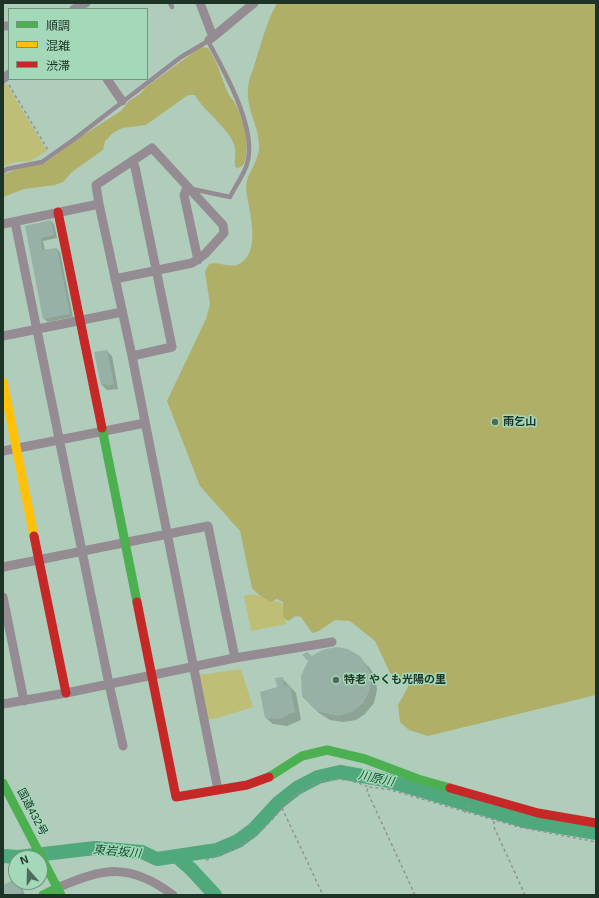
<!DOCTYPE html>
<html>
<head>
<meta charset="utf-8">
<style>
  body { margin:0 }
  #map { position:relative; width:599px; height:898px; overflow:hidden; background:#b0ccbb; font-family:Arial,"Noto Sans JP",sans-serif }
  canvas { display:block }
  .frame { position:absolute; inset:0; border:4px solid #1d3326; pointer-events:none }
  .legend { position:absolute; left:8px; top:8px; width:140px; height:72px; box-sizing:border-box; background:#a3d9b8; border:1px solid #6d977e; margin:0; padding:5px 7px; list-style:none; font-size:12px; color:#1d3326 }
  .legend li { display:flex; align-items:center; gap:8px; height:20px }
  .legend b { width:20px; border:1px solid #6d977e }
  .north { position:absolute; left:8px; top:850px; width:40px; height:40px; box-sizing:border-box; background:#a3d9b8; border:1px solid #6d977e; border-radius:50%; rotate:340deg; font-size:11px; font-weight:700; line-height:16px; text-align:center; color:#1d3326 }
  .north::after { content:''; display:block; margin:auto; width:14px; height:18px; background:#50695a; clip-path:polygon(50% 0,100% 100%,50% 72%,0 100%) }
</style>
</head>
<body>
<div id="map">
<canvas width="599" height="898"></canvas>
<div class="frame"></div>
<ul class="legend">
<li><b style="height:5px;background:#4caf50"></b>順調</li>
<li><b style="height:5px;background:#ffc107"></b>混雑</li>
<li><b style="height:5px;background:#c62828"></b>渋滞</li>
</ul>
<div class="north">N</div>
</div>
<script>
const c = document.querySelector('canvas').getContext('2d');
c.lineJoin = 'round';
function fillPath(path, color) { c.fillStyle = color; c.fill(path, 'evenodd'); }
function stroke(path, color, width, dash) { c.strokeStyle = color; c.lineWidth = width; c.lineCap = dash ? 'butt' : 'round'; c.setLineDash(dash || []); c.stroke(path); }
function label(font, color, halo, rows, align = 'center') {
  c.font = font + ' Arial,"Noto Sans JP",sans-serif'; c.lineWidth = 3; c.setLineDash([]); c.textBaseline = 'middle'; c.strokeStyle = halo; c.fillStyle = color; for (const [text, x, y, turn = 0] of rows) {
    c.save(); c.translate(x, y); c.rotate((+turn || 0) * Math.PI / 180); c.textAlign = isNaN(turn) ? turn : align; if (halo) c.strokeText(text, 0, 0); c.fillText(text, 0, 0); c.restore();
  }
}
fillPath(new Path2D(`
  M 6,83 L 47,151 L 30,161 L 15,162 L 3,167 L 3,86 Z
  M 253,594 L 282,603 L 286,624 L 251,631 L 244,596 Z
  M 241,669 L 253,707 L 214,719 L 207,719 L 199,675 Z`), '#bfbe76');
fillPath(new Path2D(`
  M 277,3 L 596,3 L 596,695 L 428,736 L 409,730 L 400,722 L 398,705 L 408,687 L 408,681 L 393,679 L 375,641 L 350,621 L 335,620 L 319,631 L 312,633 L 301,617 L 296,616 L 288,621 L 283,617 L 283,602 L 277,599 L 270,602 L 258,594 L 252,588 L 240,531 L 200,486 L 167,401 L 206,319 L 210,304 L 205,272 L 209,264 C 220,261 231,270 241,263 C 262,249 248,209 246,188 C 246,173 260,161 259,145 C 259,126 246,109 248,89 C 248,81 252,73 254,66 C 261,44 266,23 277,3 Z
  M 201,47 L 208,48 C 218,62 221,77 228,93 C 230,97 233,100 235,103 C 243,119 249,136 246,154 C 245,161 245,166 238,168 L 235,167 C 234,161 236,154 235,148 C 232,130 204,112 195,95 L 188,95 L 146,125 L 122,128 L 113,133 L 105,141 L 103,150 L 72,172 L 63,182 L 55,185 L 24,189 L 3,197 L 3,175 L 14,170 L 45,163 L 80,137 L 121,111 L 129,101 L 140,94 L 146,87 Z`), '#afaf68');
fillPath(new Path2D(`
  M 51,221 L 54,224 L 57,238 L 43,241 L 45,250 L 57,249 L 60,252 L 73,317 L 48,322 L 44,319 L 26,226 Z
  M 107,351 L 112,356 L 118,389 L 107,390 L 102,385 Z
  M 307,653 L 312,657 L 362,660 L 369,667 L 375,676 L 377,690 L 374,703 L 365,714 L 356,720 L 343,722 L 330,720 L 319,713 L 302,696 L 309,661 L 303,655 Z
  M 282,678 L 296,693 L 301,720 L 287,726 L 273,724 L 266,718 Z
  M 16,882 L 21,885 L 25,895 L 3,895 L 3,886 Z`), '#0003');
stroke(new Path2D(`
  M 3,856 L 18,857 L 95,848 L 142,852 L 157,859 L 217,850 L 238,841 L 253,830 L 278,803 L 297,788 L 318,777 L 340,772 L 385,780 L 525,821 L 596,833
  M 176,856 L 191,869 L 215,895`), '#50a87d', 14);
fillPath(new Path2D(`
  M 51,220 L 54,235 L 41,238 L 42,250 L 57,248 L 70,314 L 43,319 L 25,226 Z
  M 107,350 L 114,384 L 106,386 L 106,384 L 101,385 L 94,352 Z
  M 336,647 L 348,649 L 360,656 L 368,668 L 371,679 L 370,690 L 363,703 L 352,712 L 339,716 L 320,712 L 311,706 L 304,696 L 302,697 L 301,676 L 308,661 L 302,655 L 307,652 L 312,656 L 322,650 Z
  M 283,677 L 284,686 L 290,685 L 295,713 L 291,713 L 280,719 L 265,718 L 260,692 L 277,687 L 275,678 Z
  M 16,879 L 22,892 L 17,895 L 3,895 L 3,885 Z`), '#98b1a7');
stroke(new Path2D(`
  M 9,85 L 48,150
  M 282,808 L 323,895
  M 465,813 L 468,803
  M 494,821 L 494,827 L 525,895
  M 206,860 C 225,854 242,846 258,833 C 271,823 280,809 292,798 C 314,778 342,774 368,787 L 372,772
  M 415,895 L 367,791 L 368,787 L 387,789 L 519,827 L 596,842`), '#919292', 1.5, [3, 3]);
stroke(new Path2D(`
  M 170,3 L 172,7
  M 3,172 L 7,169 L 42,162 L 73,140 L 181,57 L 208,41 C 224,71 258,129 247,164 C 244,175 235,186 230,197 L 192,189`), '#958b92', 4.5);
stroke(new Path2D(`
  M 200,3 L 213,37 L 209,40
  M 74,9 L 86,3
  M 3,26 L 9,26
  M 213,37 L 254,3
  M 3,79 L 9,74
  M 107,79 L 122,101
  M 187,188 L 184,195 L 198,260
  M 15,222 L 109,684 L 123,746
  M 3,224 L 99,204
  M 115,279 L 192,263 L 205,254 L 224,233 L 223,225 L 152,148 L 96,185 L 99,204 L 132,356 L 218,790
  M 3,336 L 122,312
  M 132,356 L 172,347 L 135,167 L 132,161
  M 3,451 L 145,423
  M 3,567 L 208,526 L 235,658
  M 3,597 L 24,701
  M 3,704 L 66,693 L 235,658 L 332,642
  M 57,888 C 104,868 129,862 173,895`), '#958b92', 9);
stroke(new Path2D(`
  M 102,428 L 137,602
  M 269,777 L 302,756 L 327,750 L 365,759 L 418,779 L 450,788
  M 3,783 L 61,895
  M 43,895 L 57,888`), '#4caf50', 9);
stroke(new Path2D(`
  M 3,382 L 34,536`), '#ffc107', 9);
stroke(new Path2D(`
  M 58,212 L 102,428
  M 34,536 L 66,693
  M 137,602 L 176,797 L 247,785 L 269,777
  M 450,788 L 538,813 L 596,823`), '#c62828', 9);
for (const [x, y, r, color] of [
  [495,422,4,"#50695a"],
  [336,680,4,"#50695a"]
]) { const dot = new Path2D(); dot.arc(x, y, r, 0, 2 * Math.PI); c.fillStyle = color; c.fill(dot); stroke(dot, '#a3d9b8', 1.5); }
label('bold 11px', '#1d3326', '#a3d9b8', [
  ["雨乞山",503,422],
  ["特老 やくも光陽の里",344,680]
], 'left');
label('11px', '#1d3326', '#a3d9b8', [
  ["国道432号",32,812,62]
]);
label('italic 12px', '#114b2e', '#a3d9b8', [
  ["川原川",376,779,12],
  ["東岩坂川",117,852,5]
]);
</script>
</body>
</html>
